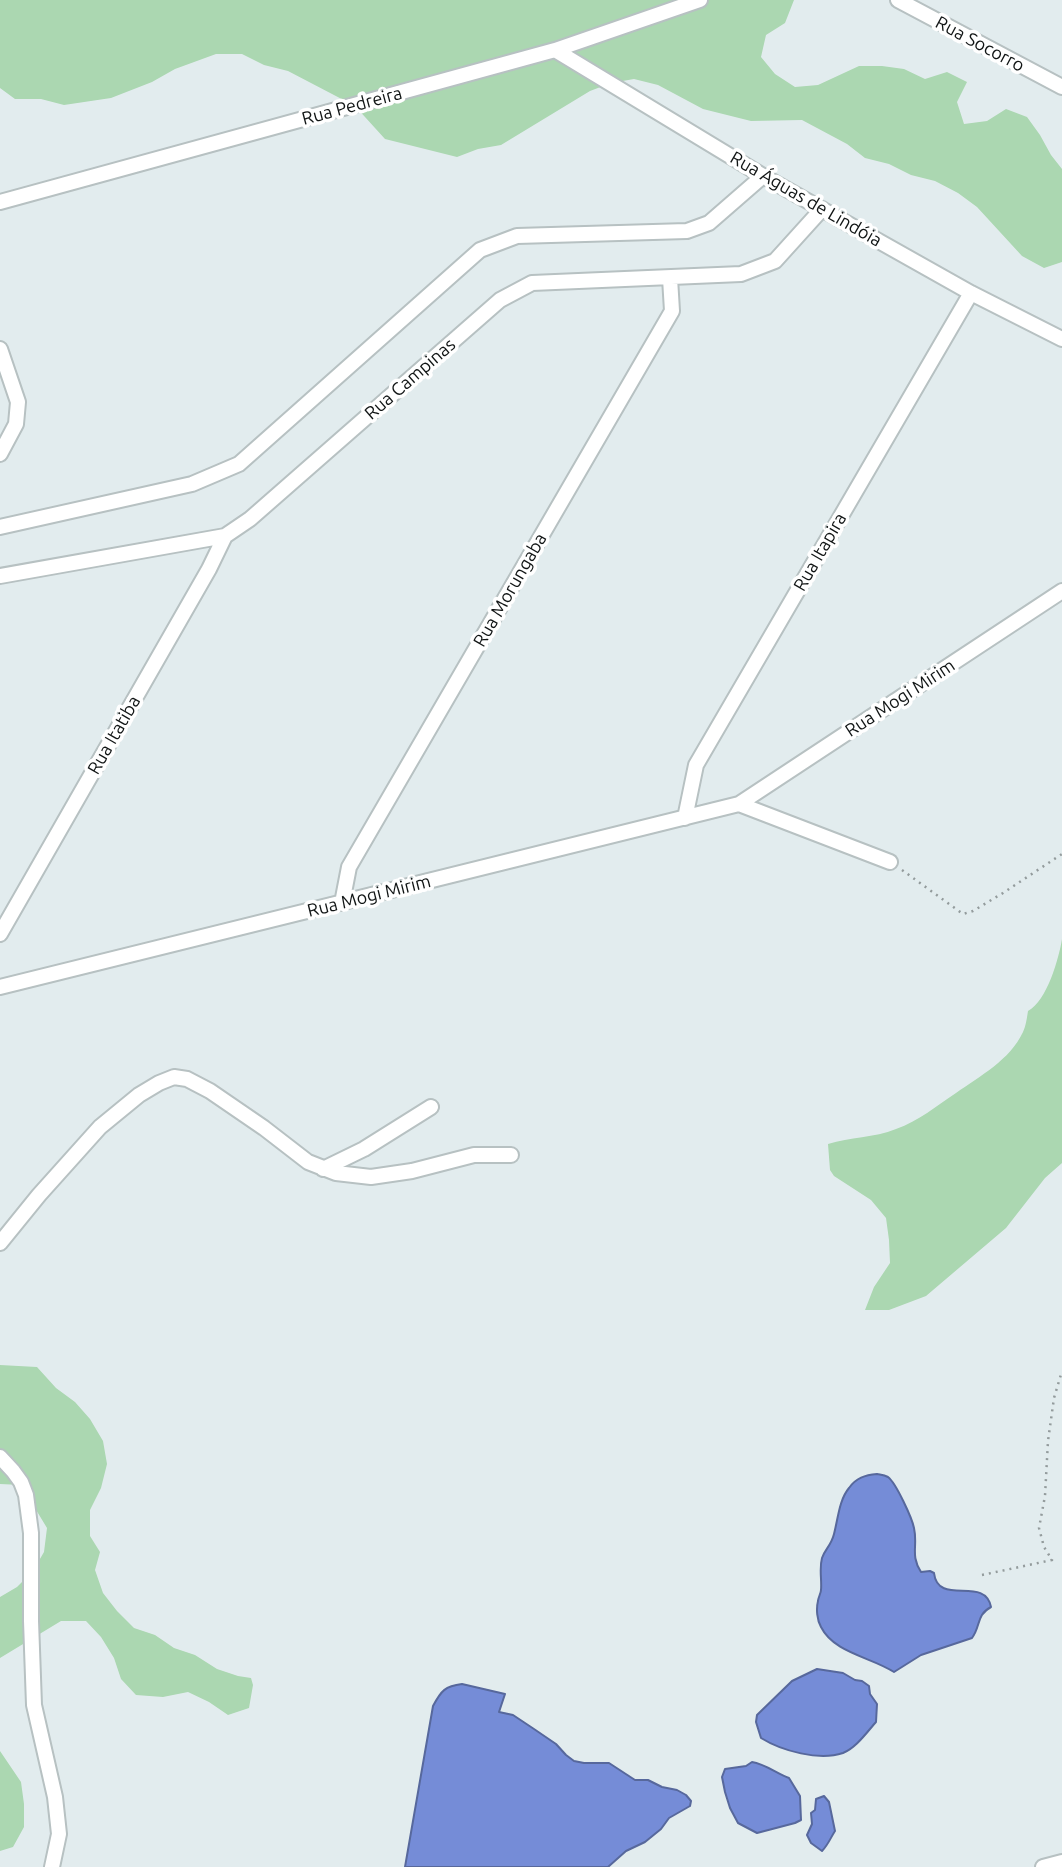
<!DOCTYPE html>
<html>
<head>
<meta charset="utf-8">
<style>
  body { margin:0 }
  canvas { display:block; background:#e2ecee }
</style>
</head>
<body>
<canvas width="1062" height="1867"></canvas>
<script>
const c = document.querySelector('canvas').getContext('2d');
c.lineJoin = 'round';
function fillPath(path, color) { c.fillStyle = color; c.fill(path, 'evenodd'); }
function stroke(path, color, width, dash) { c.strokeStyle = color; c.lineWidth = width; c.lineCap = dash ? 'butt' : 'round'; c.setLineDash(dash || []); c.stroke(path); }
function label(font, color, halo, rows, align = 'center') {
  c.font = font + ' Ubuntu,sans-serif'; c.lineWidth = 7; c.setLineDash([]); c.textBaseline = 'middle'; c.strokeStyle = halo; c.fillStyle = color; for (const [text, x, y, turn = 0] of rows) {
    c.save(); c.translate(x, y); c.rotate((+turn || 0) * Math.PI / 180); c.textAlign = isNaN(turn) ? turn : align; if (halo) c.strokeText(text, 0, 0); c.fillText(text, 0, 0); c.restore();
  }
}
fillPath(new Path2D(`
  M 0,0 L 794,0 L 785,23 L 766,35 L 761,57 L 775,74 L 795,87 L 818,85 L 859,66 L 882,66 L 904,69 L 925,79 L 947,72 L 967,82 L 957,102 L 964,124 L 987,121 L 1006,109 L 1027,117 L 1040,135 L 1051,155 L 1062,169 L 1062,262 L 1044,268 L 1022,256 L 977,207 L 958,193 L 935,181 L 911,175 L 889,164 L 865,158 L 847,144 L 802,120 L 751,121 L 703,109 L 658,85 L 634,79 L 611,83 L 590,91 L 501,145 L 478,149 L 457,157 L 385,139 L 355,106 L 288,71 L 264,65 L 242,54 L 216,54 L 175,69 L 152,82 L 111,98 L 64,105 L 41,99 L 15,99 L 0,88 Z
  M 1062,939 L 1062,1163 L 1045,1178 L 1006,1228 L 926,1296 L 889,1310 L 865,1310 L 874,1287 L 890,1263 L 889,1240 L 886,1218 L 871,1200 L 834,1176 L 830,1170 L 828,1144 C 850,1137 874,1138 896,1129 C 919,1121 936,1106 956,1093 C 980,1076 1010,1060 1023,1032 C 1026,1026 1027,1017 1028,1011 C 1047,1001 1059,958 1062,939 Z
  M 0,1365 L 37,1367 L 56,1388 L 75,1402 L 90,1419 L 103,1441 L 107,1464 L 101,1488 L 90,1510 L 90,1536 L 100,1552 L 95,1570 L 103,1593 L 117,1611 L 134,1628 L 155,1635 L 174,1648 L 195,1655 L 217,1669 L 238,1676 L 251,1678 L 253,1685 L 249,1708 L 228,1715 L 209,1702 L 188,1692 L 163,1697 L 136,1695 L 121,1679 L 114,1658 L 101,1637 L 86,1621 L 61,1621 L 0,1658 L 0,1597 L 17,1587 L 33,1571 L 44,1552 L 47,1528 L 21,1485 L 0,1484 Z
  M 0,1751 L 21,1782 L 24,1804 L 24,1827 L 13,1847 L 0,1851 Z`), '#abd7b1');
const water = new Path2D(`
  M 877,1474 C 882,1475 884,1475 888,1477 C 896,1483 912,1518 914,1528 C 918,1546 910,1555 921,1572 L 930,1571 L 934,1573 C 938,1607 985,1575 991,1607 C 976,1615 981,1626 972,1638 L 921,1655 L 894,1672 C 871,1657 834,1653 821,1627 C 817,1620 816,1609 818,1601 C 818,1598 821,1593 821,1590 C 822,1579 819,1569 822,1558 C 825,1549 831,1546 834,1534 C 838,1519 839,1500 849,1488 C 856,1478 865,1475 877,1474 Z
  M 817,1669 L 843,1673 L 855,1680 L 862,1681 L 869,1686 L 870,1694 L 877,1704 L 876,1722 C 867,1732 856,1748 843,1753 C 819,1761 782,1751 761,1738 L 756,1722 L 757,1715 L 792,1681 Z
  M 462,1684 L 505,1694 L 499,1712 L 513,1715 L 534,1729 L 556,1744 L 566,1755 L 574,1761 L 584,1763 L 609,1763 L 635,1780 L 648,1780 L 662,1787 L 677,1790 L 686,1795 L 691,1801 L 690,1806 L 669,1818 L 661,1829 L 645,1842 L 626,1851 L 608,1867 L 405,1867 L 433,1706 C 441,1691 445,1686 462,1684 Z
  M 752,1762 C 765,1764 776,1773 789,1778 L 800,1796 L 801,1820 L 795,1823 L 757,1833 L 738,1823 L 730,1808 L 725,1792 L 722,1777 L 725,1769 L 746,1766 Z
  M 824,1796 L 829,1802 L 835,1831 C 831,1837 828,1845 822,1851 L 811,1843 L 807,1835 L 812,1824 L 811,1813 L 815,1810 L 816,1799 Z`);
fillPath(water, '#758cd7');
stroke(water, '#57689c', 2);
const street = new Path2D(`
  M 898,0 L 1062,87
  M 555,50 L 763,176 L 971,293 L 1062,339
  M 0,202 L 555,50 L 700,0
  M 0,349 L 18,402 L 16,424 L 0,454
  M 0,527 L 192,484 L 239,464 L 480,250 L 517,236 L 687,231 L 709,223 L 763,176
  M 0,576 L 225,536 L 250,519 L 500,300 L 532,283 L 741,274 L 775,261 L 822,209
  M 739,804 L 890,862
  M 685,818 L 696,765 L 971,293
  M 342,903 L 349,867 L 672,311 L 670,278
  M 0,934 L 209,569 L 225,536
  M 0,987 L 739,804 L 1062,591
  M 323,1169 L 364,1149 L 431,1107
  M 0,1243 L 39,1195 L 100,1127 L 139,1095 L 159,1083 L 174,1077 L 187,1079 L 210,1091 L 264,1128 L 308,1162 L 336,1173 L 371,1177 L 412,1171 L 474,1155 L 511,1155
  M 0,1457 L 13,1471 L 21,1482 L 26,1495 L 31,1533 L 31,1621 L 34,1705 L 55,1797 L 59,1834 L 52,1867
  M 1043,1867 L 1062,1862`);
stroke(street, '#b7c1c2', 18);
stroke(new Path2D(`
  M 902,870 L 963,914 L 973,911 L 1003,893 L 1062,854
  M 982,1575 L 1052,1560 L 1044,1547 L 1039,1528 L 1045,1496 L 1048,1441 L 1054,1398 L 1062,1371`), '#939b9c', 2.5, [2, 5]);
stroke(street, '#fff', 14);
label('18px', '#101414', '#fff', [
  ["Rua Socorro",980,44,28],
  ["Rua Pedreira",352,106,-15],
  ["Rua Águas de Lindóia",806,199,30],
  ["Rua Campinas",410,379,-41],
  ["Rua Itapira",820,552,-60],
  ["Rua Morungaba",510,590,-60],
  ["Rua Mogi Mirim",900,698,-33],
  ["Rua Itatiba",114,735,-60],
  ["Rua Mogi Mirim",369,896,-14]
]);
</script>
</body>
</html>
